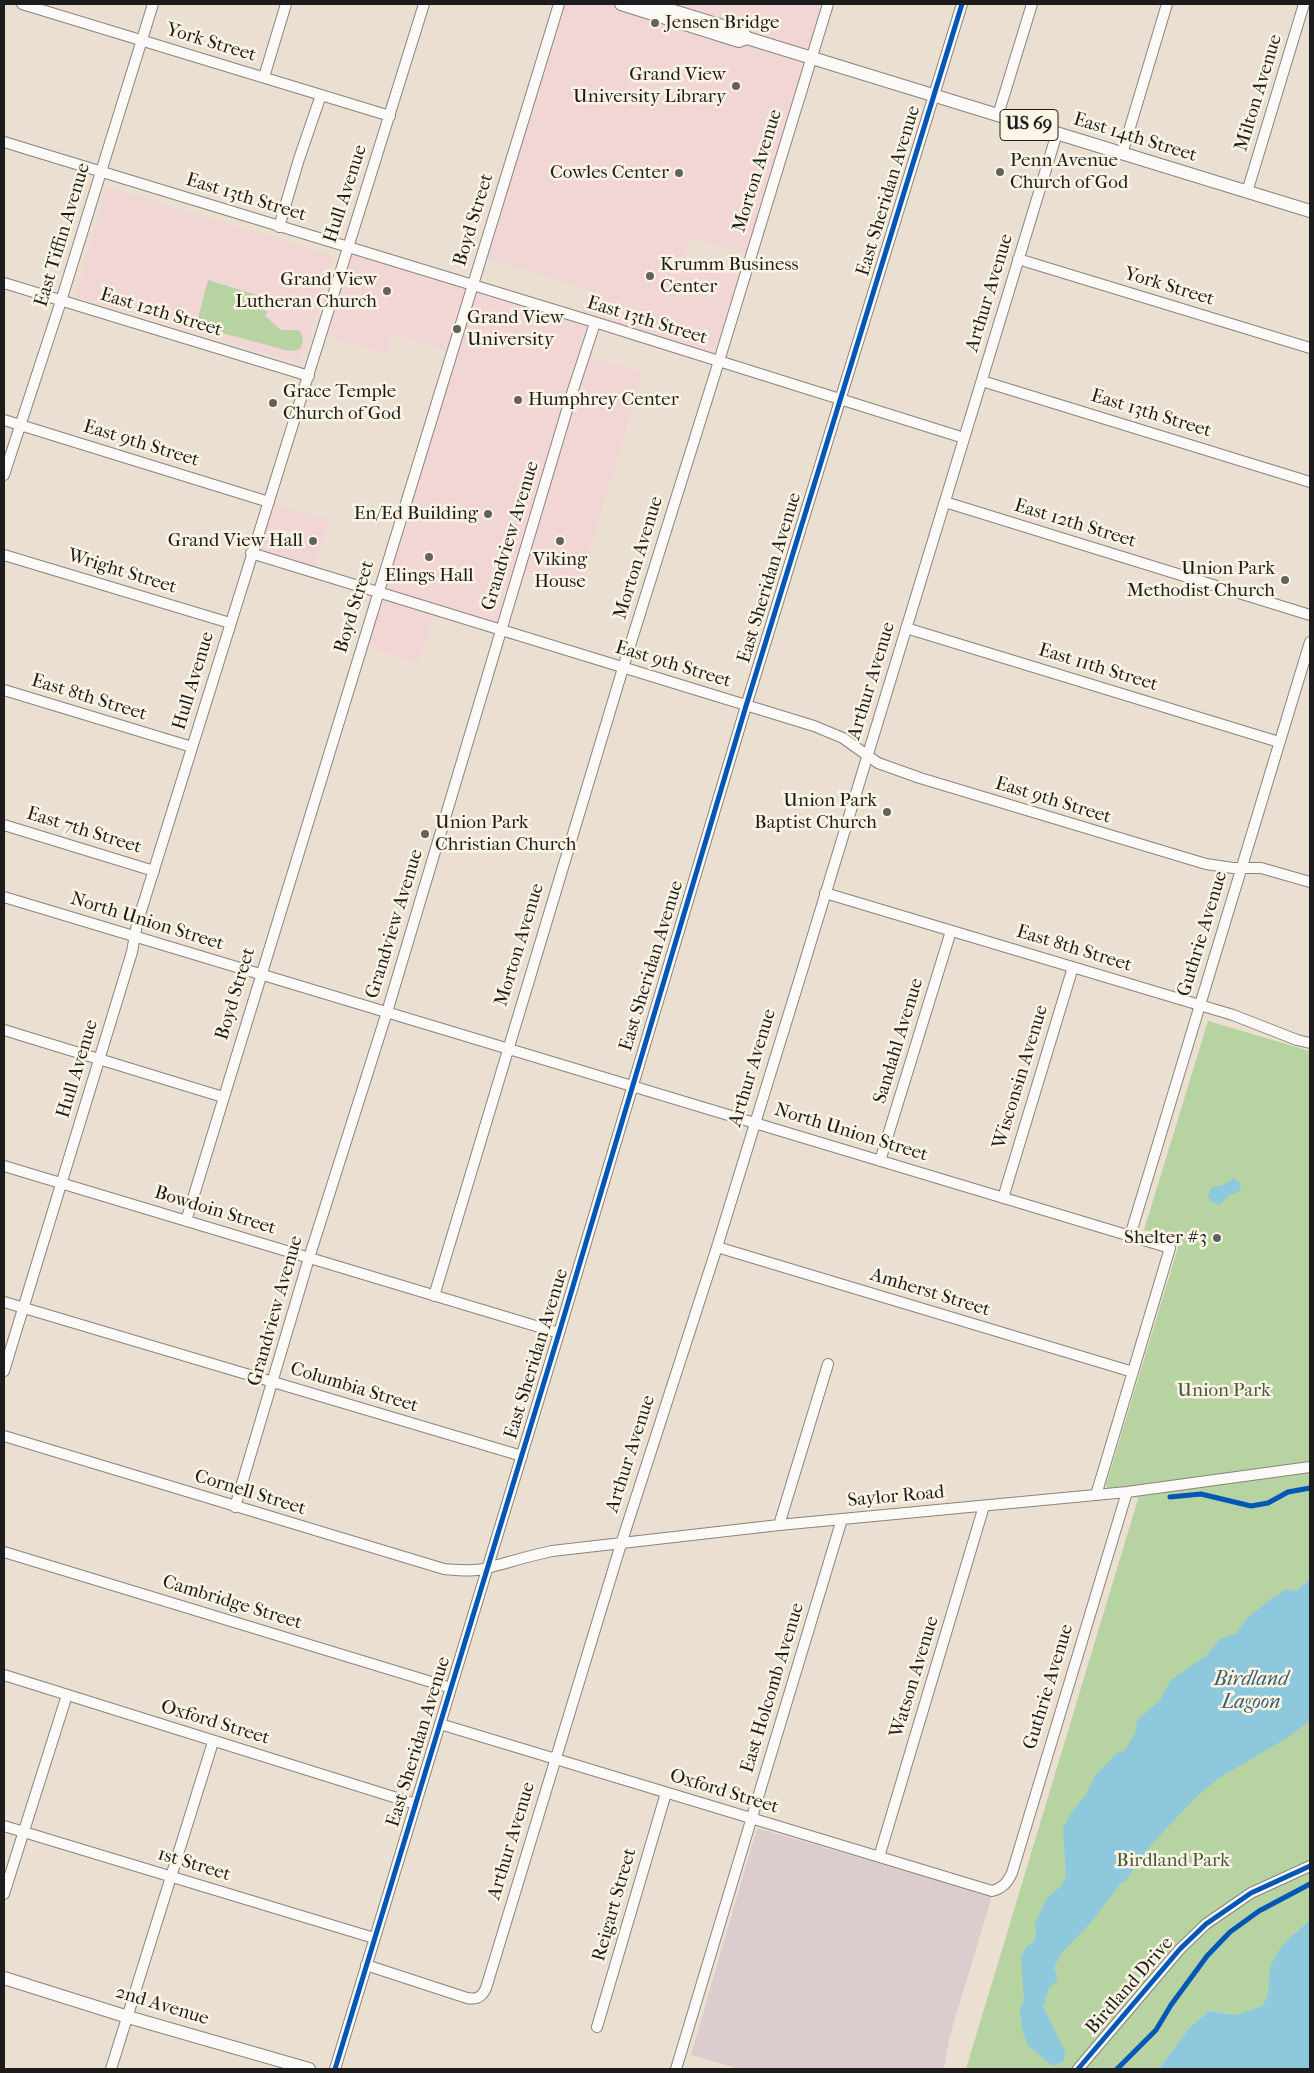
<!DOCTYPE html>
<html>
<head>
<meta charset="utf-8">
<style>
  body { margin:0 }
  #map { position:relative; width:1314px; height:2073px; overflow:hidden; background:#eadfd0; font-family:"IM FELL French Canon",serif }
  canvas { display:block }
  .frame { position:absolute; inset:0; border:5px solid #1c1c1c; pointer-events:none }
</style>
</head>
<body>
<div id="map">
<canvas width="1314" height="2073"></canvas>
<div class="frame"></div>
</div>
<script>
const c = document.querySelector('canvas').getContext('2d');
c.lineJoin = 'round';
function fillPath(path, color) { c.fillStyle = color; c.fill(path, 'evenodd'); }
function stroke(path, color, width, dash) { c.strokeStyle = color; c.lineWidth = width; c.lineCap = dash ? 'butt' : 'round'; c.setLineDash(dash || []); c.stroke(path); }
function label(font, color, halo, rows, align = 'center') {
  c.font = font + ' "IM FELL French Canon",serif'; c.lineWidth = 5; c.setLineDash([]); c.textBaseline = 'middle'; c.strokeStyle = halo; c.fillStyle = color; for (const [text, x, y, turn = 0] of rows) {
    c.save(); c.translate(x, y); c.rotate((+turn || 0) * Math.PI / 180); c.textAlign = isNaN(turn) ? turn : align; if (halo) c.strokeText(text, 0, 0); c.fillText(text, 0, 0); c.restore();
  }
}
fillPath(new Path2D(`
  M 562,4 L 822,4 L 746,254 L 691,237 L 684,259 L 738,276 L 715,352 L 713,355 L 590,318 L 579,354 L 643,373 L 578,590 L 513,570 L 498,618 L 495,622 L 437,605 L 420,663 L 365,646 L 381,594 L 258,555 L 274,504 L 329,520 L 315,567 L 383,588 L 454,354 L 393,334 L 387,354 L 326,335 L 350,255 L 354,255 L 579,324 L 589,290 L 484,257 Z
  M 107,187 L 334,256 L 301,364 L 75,296 Z`), '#f1d6d5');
fillPath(new Path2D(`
  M 757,1828 L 992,1896 L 950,2035 L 944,2069 L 740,2069 L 691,2055 Z`), '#dccccd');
fillPath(new Path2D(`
  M 208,280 L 263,297 L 261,307 L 267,312 L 265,316 L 281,330 L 299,330 L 303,338 L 301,348 L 293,351 L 285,350 L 196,326 Z
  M 1208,1021 L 1310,1051 L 1310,1920 L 1293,1934 L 1269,1976 L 1270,1993 L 1262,2006 L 1236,2015 L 1209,2011 L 1190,2027 L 1159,2069 L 966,2069 L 1138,1499 L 1136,1491 L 1108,1489 L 1106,1485 L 1180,1241 L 1144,1230 Z`), '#b7d3a2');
fillPath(new Path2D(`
  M 1234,1178 L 1241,1184 L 1239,1192 L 1229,1195 L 1220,1205 L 1211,1202 L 1208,1196 L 1211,1188 L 1223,1185 Z
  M 1310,1579 L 1310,1720 L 1290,1736 L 1219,1778 L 1195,1798 L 1148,1848 L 1126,1880 L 1121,1883 L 1092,1921 L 1060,1955 L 1054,1968 L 1058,1980 L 1049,1988 L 1043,2007 L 1065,2051 L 1064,2061 L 1053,2066 L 1028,2046 L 1022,2030 L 1020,2008 L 1024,2001 L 1021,1958 L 1026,1947 L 1034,1942 L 1036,1933 L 1035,1924 L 1046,1899 L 1061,1886 L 1066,1876 L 1063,1828 L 1071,1813 L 1085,1796 L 1095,1776 L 1117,1753 L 1124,1751 L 1135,1734 L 1137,1721 L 1160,1700 L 1171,1680 L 1207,1655 L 1220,1639 L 1236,1634 L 1247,1618 L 1271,1599 L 1287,1589 L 1296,1591 Z
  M 1310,1920 L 1310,2069 L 1159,2069 L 1190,2027 L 1209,2011 L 1236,2015 L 1262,2006 C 1272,1990 1267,1993 1269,1976 C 1272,1951 1292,1935 1310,1920 Z`), '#8dc8dd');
const minor = new Path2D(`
  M 22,4 L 390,116
  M 264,77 L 286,4
  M 998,115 L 1032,4
  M 4,142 L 604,325 L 964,438
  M 1122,154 L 1167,4
  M 1247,192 L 1304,4
  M 279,227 L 299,159 L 321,95
  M 1018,259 L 1310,348
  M 4,283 L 309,376
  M 982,381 L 1310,482
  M 4,420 L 269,502
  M 4,475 L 61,301 L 153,4
  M 945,502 L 1310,615
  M 251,553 L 814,726 L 843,738 L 878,763 L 920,778 L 1206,864 L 1233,868 L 1261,868 L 1310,882
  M 4,555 L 230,623
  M 906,628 L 1279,742
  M 4,690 L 192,747
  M 4,825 L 154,871
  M 825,893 L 1233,1015 L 1297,1040 L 1310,1043
  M 4,897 L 1170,1248 L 1096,1495
  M 4,1030 L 223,1097
  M 880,1161 L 951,931
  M 4,1166 L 559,1333
  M 1003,1198 L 1073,967
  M 186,1221 L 559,4
  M 1130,1236 L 1310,642
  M 717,1247 L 1133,1372
  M 434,1296 L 623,668 L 719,361 L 828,4
  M 4,1302 L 522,1456
  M 4,1371 L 132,952 L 137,924 L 424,4
  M 4,1436 L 444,1569 C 458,1570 474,1572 487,1568 C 510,1562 528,1556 552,1551 L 779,1525 L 1127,1492 L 1310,1467
  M 235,1507 L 309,1258 L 387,1012 L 573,390 L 595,323
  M 779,1525 L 828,1364
  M 4,1552 L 451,1688
  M 4,1675 L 416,1804
  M 440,1724 L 992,1891 C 1003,1888 1007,1883 1012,1873 L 1127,1492
  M 4,1826 L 374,1938
  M 879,1857 L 984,1506
  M 4,1894 L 67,1695
  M 366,1965 L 467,1998 C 477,2000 482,1997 486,1988 L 621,1544 L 717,1247 L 802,971 L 1057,133
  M 597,2027 L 666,1793
  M 111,2069 L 213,1742
  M 335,2069 L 559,1333 L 746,706 L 962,4
  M 676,2069 L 842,1519
  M 1078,2069 L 1180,1949 L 1206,1924 L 1251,1893 L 1310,1866`);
const major = new Path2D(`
  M 621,4 L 739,41 L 747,38
  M 651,4 L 742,32 L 747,38 L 1310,211
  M 4,1978 L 128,2017 L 309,2069`);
stroke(minor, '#89847c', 12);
stroke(major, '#89847c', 14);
stroke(minor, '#fcfaf8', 10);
stroke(major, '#fcfaf8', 12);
stroke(new Path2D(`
  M 1170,1497 L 1201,1494 L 1251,1506 L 1268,1503 L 1288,1492 L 1310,1488
  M 335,2069 L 559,1333 L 746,706 L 962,4
  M 1078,2069 L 1180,1949 L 1206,1924 L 1251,1893 L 1310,1866
  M 1117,2069 L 1156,2030 L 1171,2005 L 1207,1956 L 1230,1932 L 1259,1911 L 1310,1884`), '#0057b8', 5);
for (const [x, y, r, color] of [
  [655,23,5,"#64605b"],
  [736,86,5,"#64605b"],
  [1000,172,5,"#64605b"],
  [679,173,5,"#64605b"],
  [650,276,5,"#64605b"],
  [387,291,5,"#64605b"],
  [457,329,5,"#64605b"],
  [518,400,5,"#64605b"],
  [273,403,5,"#64605b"],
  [488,514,5,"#64605b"],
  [313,541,5,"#64605b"],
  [560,541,5,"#64605b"],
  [429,557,5,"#64605b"],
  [1285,580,5,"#64605b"],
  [887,812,5,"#64605b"],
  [425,834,5,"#64605b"],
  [1217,1238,5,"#64605b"]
]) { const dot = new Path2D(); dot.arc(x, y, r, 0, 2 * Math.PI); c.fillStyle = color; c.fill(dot); stroke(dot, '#fcf5e5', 2); }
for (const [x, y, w] of [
  [1029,125,58]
]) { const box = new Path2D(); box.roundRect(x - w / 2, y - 15.5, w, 31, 4); c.fillStyle = '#fcf5e5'; c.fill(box); stroke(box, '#1c1c1c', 1); }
label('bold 18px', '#1c1c1c', null, [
  ["US 69",1029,125]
]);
label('19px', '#1c1c1c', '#fcf5e5', [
  ["Jensen Bridge",665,23,"left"],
  ["Grand View",726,75],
  ["University Library",726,97],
  ["Penn Avenue",1010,161,"left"],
  ["Church of God",1010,183,"left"],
  ["Cowles Center",669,173],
  ["Krumm Business",660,265,"left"],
  ["Center",660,287,"left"],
  ["Grand View",377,280],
  ["Lutheran Church",377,302],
  ["Grand View",467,318,"left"],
  ["University",467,340,"left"],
  ["Grace Temple",283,392,"left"],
  ["Church of God",283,414,"left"],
  ["Humphrey Center",528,400,"left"],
  ["En/Ed Building",478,514],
  ["Grand View Hall",303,541],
  ["Viking",560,560,"center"],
  ["House",560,582,"center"],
  ["Union Park",1275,569],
  ["Methodist Church",1275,591],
  ["Elings Hall",429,576,"center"],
  ["Union Park",877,801],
  ["Baptist Church",877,823],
  ["Union Park",435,823,"left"],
  ["Christian Church",435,845,"left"],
  ["Shelter #3",1207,1238]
], 'right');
label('19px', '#1c1c1c', '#fcf5e5', [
  ["York Street",211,43,17],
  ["Milton Avenue",1259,93,-73],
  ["East 14th Street",1135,138,17],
  ["Morton Avenue",758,171,-73],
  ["East Sheridan Avenue",889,191,-73],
  ["Hull Avenue",346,194,-72],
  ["East 13th Street",246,198,17],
  ["Boyd Street",474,220,-73],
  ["East Tiffin Avenue",63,235,-73],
  ["York Street",1169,287,17],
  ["Arthur Avenue",990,293,-73],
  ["East 12th Street",161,313,17],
  ["East 13th Street",647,321,17],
  ["East 13th Street",1151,414,17],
  ["East 9th Street",141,444,17],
  ["East 12th Street",1075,524,17],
  ["Grandview Avenue",511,536,-73],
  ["Morton Avenue",639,558,-73],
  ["Wright Street",122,572,17],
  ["East Sheridan Avenue",770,578,-73],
  ["Boyd Street",355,607,-73],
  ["East 9th Street",673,665,17],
  ["East 11th Street",1098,668,17],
  ["Hull Avenue",194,681,-73],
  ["Arthur Avenue",872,681,-73],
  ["East 8th Street",89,698,17],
  ["East 9th Street",1053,801,17],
  ["East 7th Street",84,831,17],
  ["North Union Street",147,922,17],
  ["Grandview Avenue",395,924,-73],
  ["Guthrie Avenue",1203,934,-73],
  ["Morton Avenue",520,945,-73],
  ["East 8th Street",1074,949,17],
  ["East Sheridan Avenue",652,966,-73],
  ["Boyd Street",236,994,-73],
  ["Sandahl Avenue",899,1041,-73],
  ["Arthur Avenue",753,1068,-73],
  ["Hull Avenue",78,1069,-73],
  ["Wisconsin Avenue",1021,1077,-73],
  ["North Union Street",851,1133,17],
  ["Bowdoin Street",215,1211,17],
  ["Amherst Street",930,1293,17],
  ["Grandview Avenue",276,1311,-74],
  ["East Sheridan Avenue",537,1354,-73],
  ["Columbia Street",354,1388,17],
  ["Arthur Avenue",631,1454,-72],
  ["Cornell Street",250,1493,17],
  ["Saylor Road",896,1497,-5],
  ["Cambridge Street",232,1603,17],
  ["Watson Avenue",915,1677,-73],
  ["Guthrie Avenue",1049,1687,-73],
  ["East Holcomb Avenue",773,1688,-73],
  ["Oxford Street",215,1723,17],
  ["East Sheridan Avenue",419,1742,-73],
  ["Oxford Street",724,1792,17],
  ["Arthur Avenue",512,1841,-73],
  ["1st Street",194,1865,17],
  ["Reigart Street",615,1905,-74],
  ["Birdland Drive",1130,1986,-49],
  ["2nd Avenue",162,2006,17]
]);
label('19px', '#44593e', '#fcf5e5', [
  ["Union Park",1224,1391],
  ["Birdland Park",1173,1861]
]);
label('italic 20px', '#395d6b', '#fcf5e5', [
  ["Birdland",1251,1680],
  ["Lagoon",1251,1703]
]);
</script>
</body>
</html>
